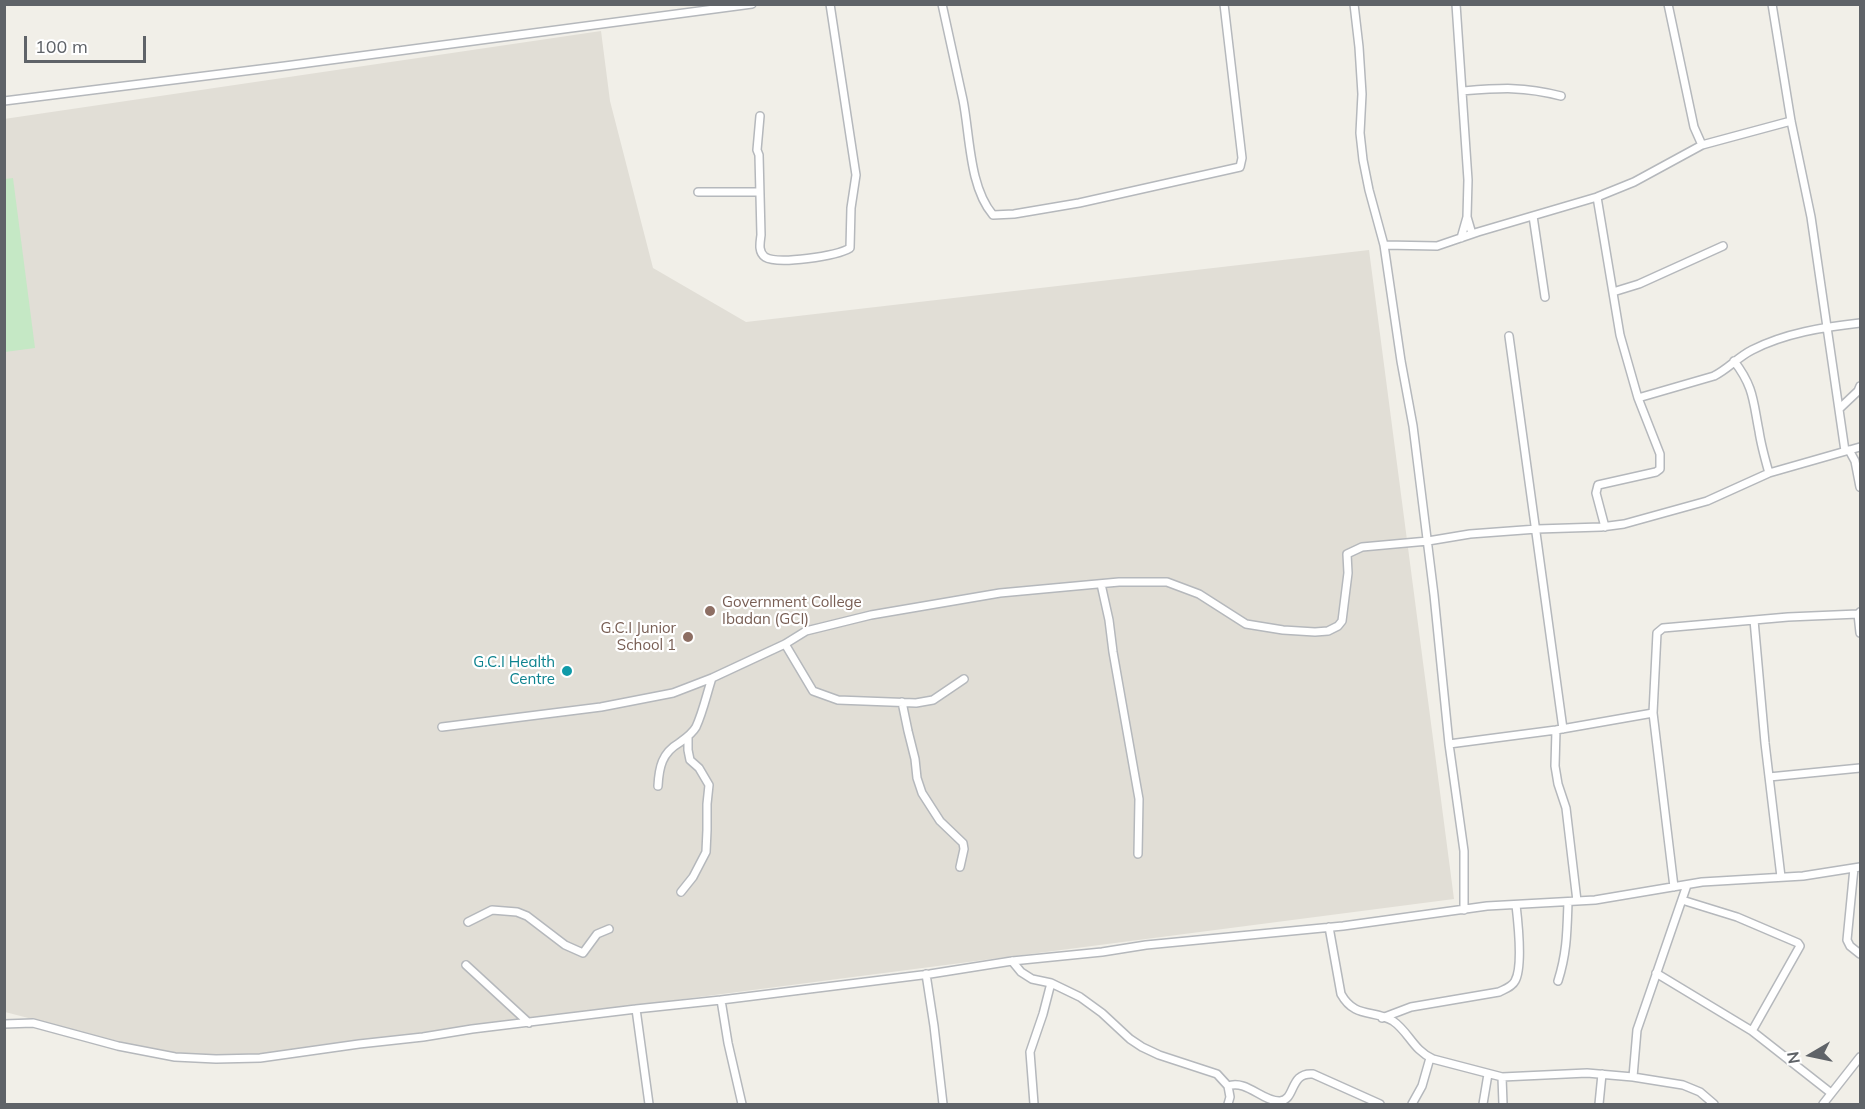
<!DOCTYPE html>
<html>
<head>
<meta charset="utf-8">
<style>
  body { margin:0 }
  #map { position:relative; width:1865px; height:1109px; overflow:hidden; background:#f1efe8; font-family:Mulish,sans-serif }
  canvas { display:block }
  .frame { position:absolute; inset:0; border:6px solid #5f6368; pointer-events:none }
  .north { position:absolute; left:1781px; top:1025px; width:60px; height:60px; -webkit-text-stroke:4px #fff; paint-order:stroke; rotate:261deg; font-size:16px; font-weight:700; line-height:24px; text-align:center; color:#5f6368 }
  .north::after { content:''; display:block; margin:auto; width:21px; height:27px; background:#5f6368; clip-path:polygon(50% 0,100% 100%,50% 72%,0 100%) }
  .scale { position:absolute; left:24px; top:36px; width:122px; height:27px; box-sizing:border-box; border:3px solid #5f6368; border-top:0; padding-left:8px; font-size:18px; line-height:21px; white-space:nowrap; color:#5f6368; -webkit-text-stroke:4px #fff; paint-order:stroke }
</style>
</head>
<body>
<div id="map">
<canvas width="1865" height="1109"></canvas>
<div class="frame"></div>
<div class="north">N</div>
<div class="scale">100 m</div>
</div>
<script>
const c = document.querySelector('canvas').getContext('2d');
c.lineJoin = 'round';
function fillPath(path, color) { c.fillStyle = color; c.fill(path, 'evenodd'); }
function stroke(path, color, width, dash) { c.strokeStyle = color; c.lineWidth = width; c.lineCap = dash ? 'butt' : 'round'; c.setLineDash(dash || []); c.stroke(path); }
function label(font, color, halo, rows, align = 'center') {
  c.font = font + ' Mulish,sans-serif'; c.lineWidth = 4.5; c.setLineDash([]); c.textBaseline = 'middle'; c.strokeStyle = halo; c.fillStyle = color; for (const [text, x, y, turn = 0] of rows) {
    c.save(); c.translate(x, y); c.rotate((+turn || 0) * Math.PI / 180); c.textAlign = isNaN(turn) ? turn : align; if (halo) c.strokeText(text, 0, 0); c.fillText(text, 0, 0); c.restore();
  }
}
fillPath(new Path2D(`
  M 601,31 L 610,101 L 653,268 L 746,322 L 1369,250 L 1454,899 L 229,1058 L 182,1054 L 141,1047 L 5,1012 L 4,119 Z`), '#e1ded6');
fillPath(new Path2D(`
  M 13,178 L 35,348 L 5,352 L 5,179 Z`), '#c5e8c5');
const street = new Path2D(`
  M 942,4 C 949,36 956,68 963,100 C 970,135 969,187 993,215 L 1014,214 L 1079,203 L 1240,167 L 1242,158 L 1224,4
  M 1354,4 L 1359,47 L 1362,94 L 1360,133 L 1363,160 L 1369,190 L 1384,245 L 1401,361 L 1413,426 L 1434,595 L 1449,744 L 1464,851 L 1464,910
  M 1456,4 L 1468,180 L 1467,217 L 1472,234
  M 1668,4 L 1694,127 L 1702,145
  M 1772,4 L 1791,121 L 1811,217 L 1845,451
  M 1462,91 C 1500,88 1523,86 1561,96
  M 4,101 L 285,66 L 752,4
  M 760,116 L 757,150 L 759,155 L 761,235 C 760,243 758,252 765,257 C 778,265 837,256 850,248 L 851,208 L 856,175 L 830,4
  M 698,192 L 759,192
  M 1597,197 L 1620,335 L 1638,398 L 1660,454 L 1660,469 L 1656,472 L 1598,485 L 1596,493 L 1605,527
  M 1533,216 L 1545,297
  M 1461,238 L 1467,217
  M 1384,245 L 1437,246 L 1478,232 L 1597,197 L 1634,182 L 1702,145 L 1791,121
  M 1613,292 L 1639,284 L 1723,246
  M 1509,336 L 1563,729
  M 1734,361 C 1754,387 1753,401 1759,431 C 1761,445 1765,459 1769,473
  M 1638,398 L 1714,376 C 1728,369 1738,357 1752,350 C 1785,333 1824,327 1860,323
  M 1839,409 L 1858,391 L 1860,386
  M 1849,450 L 1855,461 L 1860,487
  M 1101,584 L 1109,620 L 1113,652 L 1139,799 L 1138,854
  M 1858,614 L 1860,633
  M 1754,620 L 1765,743 L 1781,877
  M 785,644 L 813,691 L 838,700 L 916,703 L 933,700 L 964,679
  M 902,702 L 908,731 L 915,759 L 917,778 L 922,793 L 940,821 L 963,843 L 964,849 L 960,867
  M 442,727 L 601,707 L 673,693 L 712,678 L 785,644 L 806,631 L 871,615 L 1000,593 L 1119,582 L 1167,582 L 1199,594 L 1246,624 L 1283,630 L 1315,632 L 1328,631 L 1338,626 L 1342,621 L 1348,573 L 1347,554 L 1362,547 L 1428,541 L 1470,534 L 1537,529 L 1601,527 L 1624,524 L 1707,501 L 1769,473 L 1860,447
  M 1556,730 L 1555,766 L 1558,784 L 1566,808 L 1577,901
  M 1449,744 L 1556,730 L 1653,713
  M 1769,777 L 1860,768
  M 658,786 C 659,767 662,753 679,743 C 686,738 692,734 696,727 C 703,712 707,693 712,678
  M 1854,868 L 1847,940 L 1850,946 L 1860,954
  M 1674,887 L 1653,713 L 1657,633 L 1663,628 L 1788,617 L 1858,614 L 1860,612
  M 681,892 L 693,877 L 706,852 L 707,830 L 707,804 L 709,785 L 699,768 L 690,760 L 688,750 L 688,737
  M 1682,900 L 1737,917 L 1798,943 L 1800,946 L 1752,1031
  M 468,922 L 492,910 L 517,912 L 527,916 L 565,945 L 583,953 L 597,934 L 609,929
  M 1329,927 L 1341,994 C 1355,1019 1373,1009 1393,1021 C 1409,1032 1413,1050 1433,1059 L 1502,1077 L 1587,1073 L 1633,1077 L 1683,1085 L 1700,1092 L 1714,1104
  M 1012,961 L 1021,972 L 1032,979 L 1051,983 L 1080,997 L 1102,1013 L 1130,1039 L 1142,1047 L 1159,1055 L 1217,1074 L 1228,1086 L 1230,1097 L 1228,1104
  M 466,965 L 529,1023
  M 1656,973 L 1752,1031 L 1831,1093
  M 926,974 L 934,1026 L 943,1104
  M 1558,981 C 1567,953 1567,931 1568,902
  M 721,1000 L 728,1043 L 742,1104
  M 636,1009 L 649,1104
  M 1382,1018 L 1411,1007 L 1499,992 C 1505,989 1512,987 1515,981 C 1523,967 1518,922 1516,905
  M 4,1024 L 33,1023 L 118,1046 L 175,1057 L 216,1059 L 260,1058 L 359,1044 L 423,1037 L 472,1029 L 636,1009 L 721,1000 L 930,974 L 1012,961 L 1102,952 L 1146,945 L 1343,926 L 1487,906 L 1595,900 L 1702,882 L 1803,876 L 1860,867
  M 1502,1077 L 1503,1104
  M 1633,1077 L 1637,1030 L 1687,885
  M 1228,1086 C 1246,1079 1263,1102 1280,1101 C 1296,1100 1289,1072 1313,1074 L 1380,1104
  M 1034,1104 L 1030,1052 L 1043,1014 L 1051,983
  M 1412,1104 L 1422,1086 L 1430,1058
  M 1483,1104 L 1488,1074
  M 1599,1104 L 1602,1074
  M 1823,1104 L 1860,1057`);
stroke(street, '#b5b8bc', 10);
stroke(street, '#fff', 7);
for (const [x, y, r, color] of [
  [710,611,6,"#8d6e63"],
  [688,637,6,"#8d6e63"],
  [567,671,6,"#0f9aa8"]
]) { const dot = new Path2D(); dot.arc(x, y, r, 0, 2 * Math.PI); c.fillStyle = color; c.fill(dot); stroke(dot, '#fff', 2); }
label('15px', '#785e54', '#fff', [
  ["Government College",722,602],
  ["Ibadan (GCI)",722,619],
  ["G.C.I Junior",676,628,"right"],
  ["School 1",676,645,"right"]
], 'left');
label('15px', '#0d838f', '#fff', [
  ["G.C.I Health",555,662],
  ["Centre",555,679]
], 'right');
</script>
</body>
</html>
